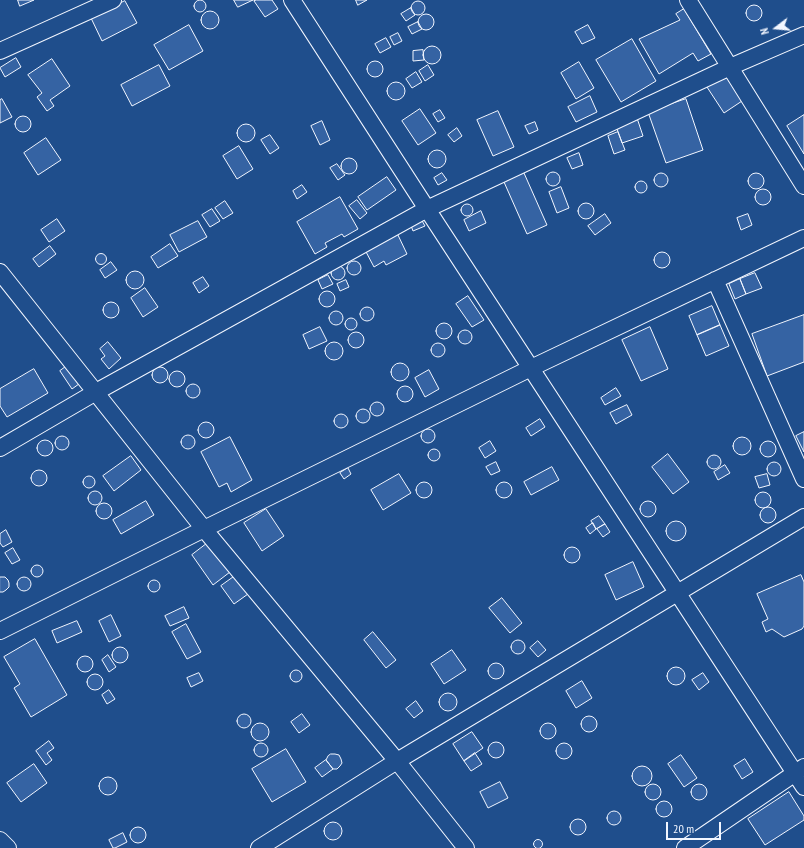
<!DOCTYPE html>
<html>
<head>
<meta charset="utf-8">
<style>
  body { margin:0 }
  #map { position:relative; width:804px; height:848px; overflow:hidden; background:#1f4e8c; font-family:"PT Sans Narrow",sans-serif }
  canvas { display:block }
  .north { position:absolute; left:756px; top:8px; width:40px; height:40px; -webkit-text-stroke:3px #1f4e8c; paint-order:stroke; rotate:254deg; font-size:11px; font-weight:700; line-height:16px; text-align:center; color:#f2f6ff }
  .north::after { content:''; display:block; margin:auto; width:14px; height:18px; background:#f2f6ff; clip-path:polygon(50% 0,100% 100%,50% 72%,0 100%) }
  .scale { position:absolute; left:666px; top:822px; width:55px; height:18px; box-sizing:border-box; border:2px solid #f2f6ff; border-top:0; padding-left:5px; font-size:12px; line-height:14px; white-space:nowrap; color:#f2f6ff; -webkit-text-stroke:3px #1f4e8c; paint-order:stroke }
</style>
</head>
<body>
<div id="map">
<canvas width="804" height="848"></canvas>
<div class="north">N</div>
<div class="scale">20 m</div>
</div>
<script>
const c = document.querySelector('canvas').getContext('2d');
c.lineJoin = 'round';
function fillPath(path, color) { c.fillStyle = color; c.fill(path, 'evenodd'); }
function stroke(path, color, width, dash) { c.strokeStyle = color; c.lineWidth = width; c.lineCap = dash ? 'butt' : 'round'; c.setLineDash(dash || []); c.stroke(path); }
const building = new Path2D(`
  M194 6a6 6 0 1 1 12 0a6 6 0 1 1-12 0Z
  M 18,0 L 34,0 L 20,6 Z
  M 234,0 L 253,0 L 238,7 Z
  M 257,0 L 272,0 L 278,9 L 265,17 L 254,1 Z
  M 356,0 L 367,0 L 358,5 Z
  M 125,1 L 137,23 L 102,41 L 91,18 Z
  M411 8a7 7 0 1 1 14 0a7 7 0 1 1-14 0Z
  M746 13a8 8 0 1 1 16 0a8 8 0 1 1-16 0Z
  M 411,8 L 415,15 L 406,21 L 401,14 Z
  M 684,9 L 711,54 L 698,61 L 693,53 L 659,74 L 639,39 L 680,20 L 676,14 Z
  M201 20a9 9 0 1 1 18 0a9 9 0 1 1-18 0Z
  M418 22a8 8 0 1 1 16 0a8 8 0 1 1-16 0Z
  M 418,22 L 422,29 L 412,34 L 408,27 Z
  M 189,25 L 203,51 L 169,70 L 154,45 Z
  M 588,25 L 595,38 L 582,44 L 575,32 Z
  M 398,33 L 402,41 L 394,45 L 390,37 Z
  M 386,38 L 391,47 L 380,53 L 375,44 Z
  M 632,39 L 656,81 L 621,102 L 596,60 Z
  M423 55a9 9 0 1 1 18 0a9 9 0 1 1-18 0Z
  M 423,50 L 424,60 L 413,61 L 413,51 Z
  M 16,58 L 21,67 L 5,77 L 0,68 Z
  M 52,59 L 70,86 L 50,100 L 54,106 L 47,111 L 37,97 L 42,93 L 28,75 Z
  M367 69a8 8 0 1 1 16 0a8 8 0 1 1-16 0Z
  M 579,62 L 594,88 L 576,99 L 561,73 Z
  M 159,65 L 170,86 L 132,106 L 121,85 Z
  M 428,65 L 434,75 L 425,81 L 419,71 Z
  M 416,72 L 422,82 L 412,88 L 406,79 Z
  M 723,72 L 742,101 L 724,113 L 705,84 Z
  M387 91a9 9 0 1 1 18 0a9 9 0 1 1-18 0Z
  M 590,96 L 597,112 L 576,122 L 568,107 Z
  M 2,99 L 12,117 L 0,123 L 0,100 Z
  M 686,99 L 703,150 L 666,163 L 648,112 Z
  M 420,109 L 436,133 L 418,145 L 402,121 Z
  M 440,110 L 445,118 L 438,122 L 433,114 Z
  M 498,111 L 514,147 L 493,156 L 477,120 Z
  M 804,115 L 804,154 L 787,126 Z
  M15 124a8 8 0 1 1 16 0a8 8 0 1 1-16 0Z
  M 637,118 L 643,136 L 622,143 L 616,126 Z
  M 322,121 L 330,140 L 320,145 L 311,126 Z
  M 535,122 L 538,130 L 529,134 L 525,126 Z
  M237 133a9 9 0 1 1 18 0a9 9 0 1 1-18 0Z
  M 457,128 L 462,136 L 454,142 L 448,135 Z
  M 618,132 L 625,150 L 614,154 L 608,136 Z
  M 270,135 L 279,148 L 270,154 L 261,140 Z
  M 46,138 L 61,160 L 38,175 L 24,153 Z
  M 239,146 L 253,169 L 237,179 L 223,156 Z
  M428 159a9 9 0 1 1 18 0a9 9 0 1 1-18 0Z
  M 579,153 L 583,165 L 572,169 L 567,158 Z
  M341 166a8 8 0 1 1 16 0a8 8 0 1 1-16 0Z
  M 337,164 L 345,175 L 338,180 L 330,168 Z
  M546 179a7 7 0 1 1 14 0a7 7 0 1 1-14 0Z
  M654 180a7 7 0 1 1 14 0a7 7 0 1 1-14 0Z
  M 442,173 L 447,180 L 438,185 L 434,178 Z
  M 524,173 L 547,225 L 527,234 L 504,182 Z
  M748 181a8 8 0 1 1 16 0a8 8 0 1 1-16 0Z
  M 387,177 L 396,190 L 367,210 L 358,197 Z
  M635 187a6 6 0 1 1 12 0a6 6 0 1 1-12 0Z
  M 302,185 L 307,192 L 297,199 L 293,191 Z
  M 561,187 L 569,208 L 557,213 L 549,192 Z
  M755 197a8 8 0 1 1 16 0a8 8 0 1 1-16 0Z
  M 340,197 L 358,229 L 344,237 L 342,234 L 325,243 L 327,247 L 315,254 L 297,222 Z
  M 357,200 L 367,213 L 360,219 L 349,206 Z
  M 225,201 L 233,213 L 223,219 L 215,208 Z
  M578 211a8 8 0 1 1 16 0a8 8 0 1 1-16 0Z
  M461 210a6 6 0 1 1 12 0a6 6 0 1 1-12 0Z
  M 212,209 L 220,221 L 210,227 L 202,215 Z
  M 481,211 L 486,223 L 469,231 L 464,220 Z
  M 605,214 L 611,223 L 595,235 L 588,226 Z
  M 748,214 L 752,225 L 741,230 L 737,218 Z
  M 57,219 L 65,231 L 49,242 L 41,230 Z
  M 421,219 L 425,226 L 413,231 L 410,223 Z
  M 198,221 L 207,237 L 179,252 L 170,235 Z
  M 397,233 L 407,254 L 386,265 L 384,261 L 374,267 L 365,250 Z
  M 170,244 L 178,256 L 158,268 L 151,257 Z
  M 50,246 L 56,254 L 39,267 L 33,259 Z
  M654 260a8 8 0 1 1 16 0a8 8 0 1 1-16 0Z
  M95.5 259a5.5 5.5 0 1 1 11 0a5.5 5.5 0 1 1-11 0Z
  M347 268a7 7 0 1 1 14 0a7 7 0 1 1-14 0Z
  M 111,262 L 117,270 L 105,278 L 100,270 Z
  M331 273a7 7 0 1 1 14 0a7 7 0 1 1-14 0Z
  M126 280a9 9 0 1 1 18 0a9 9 0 1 1-18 0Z
  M 755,273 L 762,288 L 746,294 L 740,279 Z
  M 328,275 L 333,284 L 322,289 L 318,280 Z
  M 203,277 L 209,286 L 199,293 L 193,283 Z
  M 740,279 L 746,294 L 735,299 L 729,284 Z
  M 346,280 L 349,287 L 340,291 L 337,284 Z
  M 145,288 L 158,307 L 143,317 L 131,298 Z
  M319 299a8 8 0 1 1 16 0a8 8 0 1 1-16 0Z
  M 468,296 L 484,320 L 472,327 L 456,304 Z
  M103 310a8 8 0 1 1 16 0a8 8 0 1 1-16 0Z
  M 712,306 L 720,325 L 697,335 L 689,316 Z
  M360 314a7 7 0 1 1 14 0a7 7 0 1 1-14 0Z
  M329 318a7 7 0 1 1 14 0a7 7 0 1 1-14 0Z
  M 804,315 L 804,362 L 767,376 L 752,334 Z
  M345 324a6 6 0 1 1 12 0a6 6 0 1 1-12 0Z
  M436 331a8 8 0 1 1 16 0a8 8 0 1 1-16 0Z
  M 720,325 L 729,346 L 706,356 L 697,335 Z
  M 320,327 L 327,341 L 309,349 L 303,335 Z
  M 650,327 L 668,369 L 641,381 L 622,340 Z
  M458 337a7 7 0 1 1 14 0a7 7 0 1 1-14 0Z
  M348 340a8 8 0 1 1 16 0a8 8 0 1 1-16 0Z
  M 108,342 L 121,358 L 109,369 L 101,359 L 105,356 L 100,349 Z
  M325 351a9 9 0 1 1 18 0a9 9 0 1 1-18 0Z
  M431 350a7 7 0 1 1 14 0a7 7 0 1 1-14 0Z
  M 71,363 L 83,381 L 72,389 L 60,371 Z
  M391 372a9 9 0 1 1 18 0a9 9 0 1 1-18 0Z
  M152 375a8 8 0 1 1 16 0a8 8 0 1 1-16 0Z
  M 34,369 L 48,393 L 7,417 L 0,406 L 0,389 Z
  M 429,370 L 439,389 L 425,397 L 415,378 Z
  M169 379a8 8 0 1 1 16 0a8 8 0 1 1-16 0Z
  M186 391a7 7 0 1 1 14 0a7 7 0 1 1-14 0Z
  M397 394a8 8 0 1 1 16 0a8 8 0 1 1-16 0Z
  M 616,388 L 621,396 L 605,405 L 601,398 Z
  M370 409a7 7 0 1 1 14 0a7 7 0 1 1-14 0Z
  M 627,405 L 632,415 L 616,424 L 610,413 Z
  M356 416a7 7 0 1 1 14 0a7 7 0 1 1-14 0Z
  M334 421a7 7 0 1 1 14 0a7 7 0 1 1-14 0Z
  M 540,419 L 545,427 L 531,436 L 526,428 Z
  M198 430a8 8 0 1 1 16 0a8 8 0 1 1-16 0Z
  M421 436a7 7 0 1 1 14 0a7 7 0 1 1-14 0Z
  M 804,432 L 804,452 L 796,436 Z
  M181 442a7 7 0 1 1 14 0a7 7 0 1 1-14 0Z
  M55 443a7 7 0 1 1 14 0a7 7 0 1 1-14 0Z
  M 230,437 L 252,480 L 231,492 L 227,483 L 219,487 L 201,452 Z
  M733 446a9 9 0 1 1 18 0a9 9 0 1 1-18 0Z
  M37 448a8 8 0 1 1 16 0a8 8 0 1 1-16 0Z
  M 490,441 L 496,451 L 485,458 L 479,448 Z
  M760 449a8 8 0 1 1 16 0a8 8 0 1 1-16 0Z
  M428 455a6 6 0 1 1 12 0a6 6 0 1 1-12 0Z
  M 668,454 L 689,482 L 673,494 L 652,467 Z
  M707 462a7 7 0 1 1 14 0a7 7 0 1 1-14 0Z
  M 131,456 L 141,470 L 114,491 L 103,476 Z
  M767 469a7 7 0 1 1 14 0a7 7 0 1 1-14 0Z
  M 496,462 L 500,471 L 491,475 L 486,467 Z
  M 725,465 L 730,473 L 718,480 L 714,472 Z
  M 552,467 L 559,480 L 531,495 L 524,482 Z
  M 348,468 L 351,474 L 344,479 L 340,473 Z
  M31 478a8 8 0 1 1 16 0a8 8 0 1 1-16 0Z
  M 399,474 L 411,493 L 383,510 L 371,490 Z
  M 767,474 L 770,485 L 759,488 L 755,477 Z
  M83 482a6 6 0 1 1 12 0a6 6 0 1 1-12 0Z
  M496 490a8 8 0 1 1 16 0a8 8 0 1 1-16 0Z
  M416 490a8 8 0 1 1 16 0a8 8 0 1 1-16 0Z
  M88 498a7 7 0 1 1 14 0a7 7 0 1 1-14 0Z
  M755 500a8 8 0 1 1 16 0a8 8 0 1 1-16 0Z
  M640 509a8 8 0 1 1 16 0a8 8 0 1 1-16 0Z
  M 146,501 L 154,515 L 121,534 L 113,520 Z
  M96 511a8 8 0 1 1 16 0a8 8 0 1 1-16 0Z
  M760 515a8 8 0 1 1 16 0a8 8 0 1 1-16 0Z
  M 266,509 L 284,536 L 262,551 L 244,523 Z
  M 599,516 L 605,524 L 596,529 L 591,521 Z
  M666 531a10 10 0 1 1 20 0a10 10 0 1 1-20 0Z
  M 593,523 L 596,529 L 590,534 L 586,528 Z
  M 605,524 L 610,532 L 603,537 L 597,529 Z
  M 6,530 L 12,542 L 3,547 L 0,543 L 0,534 Z
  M 209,542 L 230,572 L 213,585 L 192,555 Z
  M564 555a8 8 0 1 1 16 0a8 8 0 1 1-16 0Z
  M 13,548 L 20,560 L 12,564 L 5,553 Z
  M 633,562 L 644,587 L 616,600 L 605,575 Z
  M31 571a6 6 0 1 1 12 0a6 6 0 1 1-12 0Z
  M 801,575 L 804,582 L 804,626 L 802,629 L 784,637 L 772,629 L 766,632 L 762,622 L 768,619 L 757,594 Z
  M 235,576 L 248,594 L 234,604 L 221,586 Z
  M 0,577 L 5,577 L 8,580 L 9,583 L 9,587 L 6,590 L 3,592 L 0,592 Z
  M17 584a7 7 0 1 1 14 0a7 7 0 1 1-14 0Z
  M148 586a6 6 0 1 1 12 0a6 6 0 1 1-12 0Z
  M 502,598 L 522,623 L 510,633 L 489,608 Z
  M 184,607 L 189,618 L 170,626 L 165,616 Z
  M 111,615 L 121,636 L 109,642 L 99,621 Z
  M 77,621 L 82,632 L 57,643 L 52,631 Z
  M 186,624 L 201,652 L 187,659 L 172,632 Z
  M 373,632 L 396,660 L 386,668 L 364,640 Z
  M 35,639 L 67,695 L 31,717 L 14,688 L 20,684 L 4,657 Z
  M511 647a7 7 0 1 1 14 0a7 7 0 1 1-14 0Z
  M 538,641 L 546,650 L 538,657 L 530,648 Z
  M112 655a8 8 0 1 1 16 0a8 8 0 1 1-16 0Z
  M 452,650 L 466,670 L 444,684 L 431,664 Z
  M 108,655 L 116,667 L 109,672 L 102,660 Z
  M77 664a8 8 0 1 1 16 0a8 8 0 1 1-16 0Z
  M488 671a8 8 0 1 1 16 0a8 8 0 1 1-16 0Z
  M667 676a9 9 0 1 1 18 0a9 9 0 1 1-18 0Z
  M290 676a6 6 0 1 1 12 0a6 6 0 1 1-12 0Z
  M 199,673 L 203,681 L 191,687 L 187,678 Z
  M 703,673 L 709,682 L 699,690 L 692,680 Z
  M87 682a8 8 0 1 1 16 0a8 8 0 1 1-16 0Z
  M 582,681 L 592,698 L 576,708 L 566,691 Z
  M 109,690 L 115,699 L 107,704 L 102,695 Z
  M439 702a9 9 0 1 1 18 0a9 9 0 1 1-18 0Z
  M 416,701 L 423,711 L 414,718 L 406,709 Z
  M237 721a7 7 0 1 1 14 0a7 7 0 1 1-14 0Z
  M 302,714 L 310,725 L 299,733 L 291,722 Z
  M581 724a8 8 0 1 1 16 0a8 8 0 1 1-16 0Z
  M540 731a8 8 0 1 1 16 0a8 8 0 1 1-16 0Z
  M251 732a9 9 0 1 1 18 0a9 9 0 1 1-18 0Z
  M 472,732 L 483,748 L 464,761 L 453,744 Z
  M 49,741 L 54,748 L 47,753 L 52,760 L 46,765 L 36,751 Z
  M488 750a8 8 0 1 1 16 0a8 8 0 1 1-16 0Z
  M556 751a8 8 0 1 1 16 0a8 8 0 1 1-16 0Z
  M254 750a7 7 0 1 1 14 0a7 7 0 1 1-14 0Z
  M 286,749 L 306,782 L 272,802 L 252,769 Z
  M 475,753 L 482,764 L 471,771 L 464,761 Z
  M 331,754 L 335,754 L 339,755 L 341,759 L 342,763 L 340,766 L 337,769 L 333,769 L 326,760 L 328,756 Z
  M 681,755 L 697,778 L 684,787 L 668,764 Z
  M 745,759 L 753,772 L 742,779 L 734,766 Z
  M 326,760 L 333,769 L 322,777 L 315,768 Z
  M 34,764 L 47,783 L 21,802 L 7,783 Z
  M632 776a10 10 0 1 1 20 0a10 10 0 1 1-20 0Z
  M99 786a9 9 0 1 1 18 0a9 9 0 1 1-18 0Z
  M 500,782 L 508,798 L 488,808 L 480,792 Z
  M645 792a8 8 0 1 1 16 0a8 8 0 1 1-16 0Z
  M691 792a8 8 0 1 1 16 0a8 8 0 1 1-16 0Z
  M 789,792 L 804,816 L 804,820 L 765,845 L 748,819 Z
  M656 809a8 8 0 1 1 16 0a8 8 0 1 1-16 0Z
  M607 818a7 7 0 1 1 14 0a7 7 0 1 1-14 0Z
  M570 827a8 8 0 1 1 16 0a8 8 0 1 1-16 0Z
  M324 831a9 9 0 1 1 18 0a9 9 0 1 1-18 0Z
  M130 835a8 8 0 1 1 16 0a8 8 0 1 1-16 0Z
  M 123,833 L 127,842 L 115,848 L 113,848 L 109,840 Z
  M533.5 844a4.5 4.5 0 1 1 9 0a4.5 4.5 0 1 1-9 0Z`);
fillPath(building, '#3563a3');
stroke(building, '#f2f6ff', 1);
const minor = new Path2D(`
  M 292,0 L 427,209 L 804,787
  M 688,0 L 804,186
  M 0,51 L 113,0
  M 0,272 L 204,529 L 397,761 L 466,848
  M 715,280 L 804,479
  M 0,448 L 96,392 L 427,209 L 730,67 L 804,35
  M 0,631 L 204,529 L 531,368 L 804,238
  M 0,840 L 8,848
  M 259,848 L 397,761 L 804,517
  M 685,848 L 804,767`);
stroke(minor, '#f2f6ff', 18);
stroke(minor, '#1f4e8c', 16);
</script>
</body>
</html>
